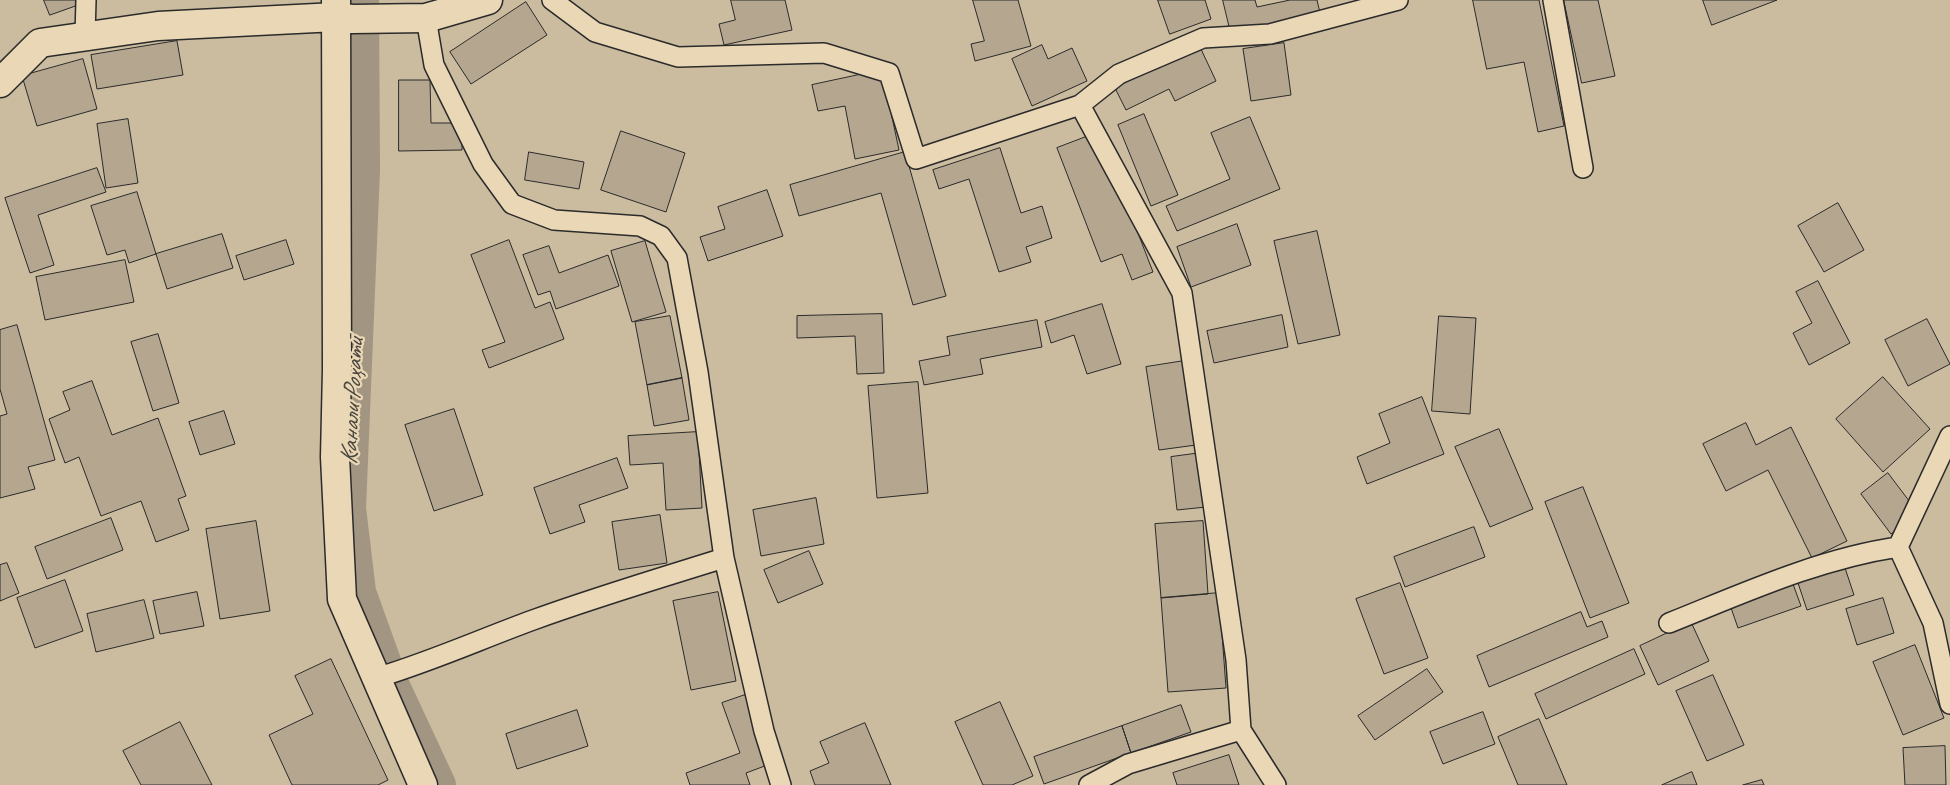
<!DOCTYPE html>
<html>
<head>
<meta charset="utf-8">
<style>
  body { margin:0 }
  canvas { display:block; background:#ead7b5 }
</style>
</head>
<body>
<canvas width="1950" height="785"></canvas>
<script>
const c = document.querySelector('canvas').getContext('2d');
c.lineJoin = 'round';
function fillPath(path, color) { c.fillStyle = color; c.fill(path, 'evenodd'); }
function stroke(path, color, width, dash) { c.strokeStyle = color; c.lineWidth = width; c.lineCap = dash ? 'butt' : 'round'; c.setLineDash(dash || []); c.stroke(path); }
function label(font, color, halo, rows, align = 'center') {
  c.font = font + ' Caveat,sans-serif'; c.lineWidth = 4.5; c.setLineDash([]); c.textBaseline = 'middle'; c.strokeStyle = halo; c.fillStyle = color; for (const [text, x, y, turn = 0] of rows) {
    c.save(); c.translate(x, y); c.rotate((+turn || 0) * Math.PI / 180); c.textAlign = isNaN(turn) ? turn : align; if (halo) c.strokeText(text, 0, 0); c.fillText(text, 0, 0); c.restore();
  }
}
fillPath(new Path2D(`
  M 0,0 L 1950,0 L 1950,785 L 439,785 L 411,724 L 437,785 L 0,785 Z`), '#cbbb9f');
stroke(new Path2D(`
  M 362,0 L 363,170 L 349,508 L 359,592 L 392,684 L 439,785`), '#a29581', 34);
const building = new Path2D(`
  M 44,0 L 80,0 L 81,4 L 50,15 Z
  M 731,0 L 785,0 L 792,30 L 724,45 L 719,24 L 735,20 Z
  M 973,0 L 1018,0 L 1031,46 L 975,61 L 971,44 L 984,41 Z
  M 1158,0 L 1205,0 L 1211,19 L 1170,34 Z
  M 1223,0 L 1255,0 L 1257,7 L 1290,0 L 1317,0 L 1320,13 L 1231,33 Z
  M 1473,0 L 1539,0 L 1564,126 L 1538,132 L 1524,62 L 1487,69 Z
  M 1564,0 L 1598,0 L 1615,76 L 1582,83 Z
  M 1703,0 L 1777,0 L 1712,25 Z
  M 526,2 L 547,35 L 471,84 L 450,52 Z
  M 177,41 L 183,75 L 97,89 L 91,55 Z
  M 1284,43 L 1291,95 L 1251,101 L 1243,49 Z
  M 1042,45 L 1048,59 L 1072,48 L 1087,81 L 1032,106 L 1012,59 Z
  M 1200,47 L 1216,81 L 1175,101 L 1169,89 L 1126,110 L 1115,88 Z
  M 83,59 L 97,109 L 37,126 L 22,76 Z
  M 882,70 L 899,150 L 855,159 L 845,106 L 818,111 L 812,85 Z
  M 399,80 L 430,80 L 431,123 L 462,123 L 462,150 L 399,151 Z
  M 1144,114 L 1178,195 L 1151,206 L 1118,125 Z
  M 1250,117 L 1280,189 L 1177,231 L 1166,206 L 1230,179 L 1211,133 Z
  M 128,119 L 138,183 L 106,188 L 97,124 Z
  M 621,131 L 685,153 L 666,212 L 601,190 Z
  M 1099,132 L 1153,272 L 1132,280 L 1122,254 L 1101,262 L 1057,148 Z
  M 1000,148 L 1021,213 L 1042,206 L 1052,238 L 1026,247 L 1031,262 L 999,272 L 969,179 L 939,189 L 933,170 Z
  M 529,152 L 584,162 L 579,189 L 525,180 Z
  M 905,152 L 946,296 L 913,305 L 881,193 L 799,216 L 790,185 Z
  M 97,168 L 106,192 L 38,215 L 54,265 L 30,273 L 5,198 Z
  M 767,190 L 783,236 L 708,261 L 700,237 L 725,229 L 718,207 Z
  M 137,192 L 156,254 L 129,263 L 125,250 L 107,255 L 91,206 Z
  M 1838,203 L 1864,250 L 1824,272 L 1798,226 Z
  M 1237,224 L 1251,265 L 1191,287 L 1177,247 Z
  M 1317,231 L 1340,335 L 1298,344 L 1274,241 Z
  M 222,234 L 233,268 L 167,289 L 156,254 Z
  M 286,240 L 294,264 L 244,280 L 236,256 Z
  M 509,240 L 535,308 L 550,302 L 564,339 L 489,368 L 482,350 L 505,342 L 471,255 Z
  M 645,241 L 666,312 L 632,322 L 611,251 Z
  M 549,246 L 559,273 L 608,255 L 619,286 L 556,309 L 550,291 L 538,295 L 523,255 Z
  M 125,260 L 134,302 L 45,320 L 36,277 Z
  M 1818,281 L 1850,343 L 1809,365 L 1793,333 L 1812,323 L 1796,292 Z
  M 1102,304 L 1121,364 L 1087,374 L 1074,335 L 1051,343 L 1045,322 Z
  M 882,314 L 884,373 L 857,374 L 855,336 L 797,338 L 797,316 Z
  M 1282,315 L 1288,347 L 1214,363 L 1207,331 Z
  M 670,316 L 682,378 L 647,385 L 635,322 Z
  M 1439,316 L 1476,318 L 1470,414 L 1432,411 Z
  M 1927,319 L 1950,364 L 1908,386 L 1885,340 Z
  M 1037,320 L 1042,347 L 980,359 L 983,374 L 924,385 L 919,361 L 950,355 L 947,337 Z
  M 17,325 L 55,460 L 28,467 L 35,489 L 0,498 L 0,416 L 7,414 L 0,389 L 0,330 Z
  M 158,334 L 179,403 L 153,411 L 131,342 Z
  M 1184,361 L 1196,445 L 1159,450 L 1146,367 Z
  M 1883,377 L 1930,429 L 1883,472 L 1836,419 Z
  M 682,378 L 689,420 L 654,426 L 647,385 Z
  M 92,381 L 112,435 L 158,418 L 186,496 L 178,499 L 189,530 L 156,542 L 141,501 L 101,516 L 79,457 L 65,463 L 49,419 L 70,410 L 63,392 Z
  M 918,382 L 928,493 L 877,498 L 868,386 Z
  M 1422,397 L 1444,454 L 1367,484 L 1357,457 L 1390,443 L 1379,414 Z
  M 454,409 L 483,495 L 434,511 L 405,425 Z
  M 224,411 L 235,444 L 200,455 L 189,422 Z
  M 1746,423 L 1756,445 L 1791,427 L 1847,541 L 1812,558 L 1768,470 L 1726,491 L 1703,444 Z
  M 1499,429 L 1533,509 L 1490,527 L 1455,447 Z
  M 698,432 L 702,508 L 666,510 L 663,463 L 630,465 L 628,436 Z
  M 1201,453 L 1206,507 L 1177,510 L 1171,457 Z
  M 617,458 L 628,488 L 579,505 L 585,522 L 550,534 L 534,488 Z
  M 1888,473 L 1919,514 L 1891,534 L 1861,494 Z
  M 1583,487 L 1629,603 L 1590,618 L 1545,502 Z
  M 816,498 L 824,544 L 761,556 L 753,510 Z
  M 660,515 L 667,563 L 619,570 L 612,522 Z
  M 111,518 L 123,550 L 47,579 L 35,547 Z
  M 256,521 L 270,611 L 220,619 L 206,529 Z
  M 1203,521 L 1208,594 L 1161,598 L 1155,524 Z
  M 1474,527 L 1485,557 L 1405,587 L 1394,557 Z
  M 809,551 L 823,584 L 778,603 L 764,570 Z
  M 7,563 L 19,593 L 0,601 L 0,565 Z
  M 1845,568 L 1854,595 L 1807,610 L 1798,583 Z
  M 65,580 L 83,631 L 35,648 L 17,598 Z
  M 1400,583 L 1428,658 L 1384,674 L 1356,599 Z
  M 1793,584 L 1801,606 L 1738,628 L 1730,605 Z
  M 197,592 L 204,626 L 160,634 L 153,601 Z
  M 718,592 L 736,681 L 691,690 L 673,601 Z
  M 1219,593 L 1226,688 L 1168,692 L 1161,598 Z
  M 1883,598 L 1894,633 L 1857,645 L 1846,609 Z
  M 144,600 L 154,638 L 96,652 L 87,614 Z
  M 1581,612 L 1587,627 L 1602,621 L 1608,637 L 1489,687 L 1477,656 Z
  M 1691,622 L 1709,661 L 1658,685 L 1640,646 Z
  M 1915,645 L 1944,718 L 1903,735 L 1873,662 Z
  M 1634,649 L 1645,674 L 1546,719 L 1535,694 Z
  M 331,659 L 388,780 L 378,785 L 292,785 L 269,735 L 313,714 L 295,676 Z
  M 1427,669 L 1443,692 L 1375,740 L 1358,716 Z
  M 1713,675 L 1744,745 L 1707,761 L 1676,691 Z
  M 745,695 L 770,764 L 746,773 L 750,785 L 690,785 L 686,773 L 740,753 L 722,703 Z
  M 1000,702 L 1033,776 L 1012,785 L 983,785 L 955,722 Z
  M 1181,705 L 1191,732 L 1131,753 L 1122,726 Z
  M 577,710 L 588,746 L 517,769 L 506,734 Z
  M 1483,712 L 1495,744 L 1443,764 L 1430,732 Z
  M 1539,719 L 1567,785 L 1518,785 L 1498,737 Z
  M 180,722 L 212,785 L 141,785 L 123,751 Z
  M 865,723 L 891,785 L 815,785 L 810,771 L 829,763 L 820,742 Z
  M 1122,726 L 1131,753 L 1044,784 L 1034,757 Z
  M 1945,746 L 1946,785 L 1905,785 L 1903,748 Z
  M 1229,755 L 1239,785 L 1177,785 L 1173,773 Z
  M 1692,772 L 1697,785 L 1662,785 Z
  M 1762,780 L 1764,785 L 1743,785 Z`);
fillPath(building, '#b5a78f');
stroke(building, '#2b2b2b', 1);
const lane = new Path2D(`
  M 552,0 L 595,32 L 678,57 L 824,53 L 889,73 L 916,159 L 1080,105 L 1182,293 L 1236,660 L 1241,730 L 1276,785
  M 1553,0 L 1583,168
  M 426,18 L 434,65 L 483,164 L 512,204 L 554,220 L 640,226 L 661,236 L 677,258 L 698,372 L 724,558 L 764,731 L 781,785
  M 85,36 L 86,0
  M 1080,105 L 1119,74 L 1203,38 L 1270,34 L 1398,0
  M 1898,547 L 1950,436
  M 1669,623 C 1744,593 1818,559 1898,547 L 1933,623 L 1950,704
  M 376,678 C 430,662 481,639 533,620 C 596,597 660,578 724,558
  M 1089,785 L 1128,764 L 1241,730`);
const street = new Path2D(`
  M 336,0 L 337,369 L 335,457 L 342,599 L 423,785
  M 0,83 L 40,43 L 158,26 L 336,17 L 352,19 L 426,18 L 488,0`);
stroke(lane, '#2b2b2b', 22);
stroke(street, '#2b2b2b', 31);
stroke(lane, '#ead7b5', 19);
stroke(street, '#ead7b5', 28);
label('italic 25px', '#494640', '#ead7b5', [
  ["Канали Роҳатӣ",353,401,-87]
]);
</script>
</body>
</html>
